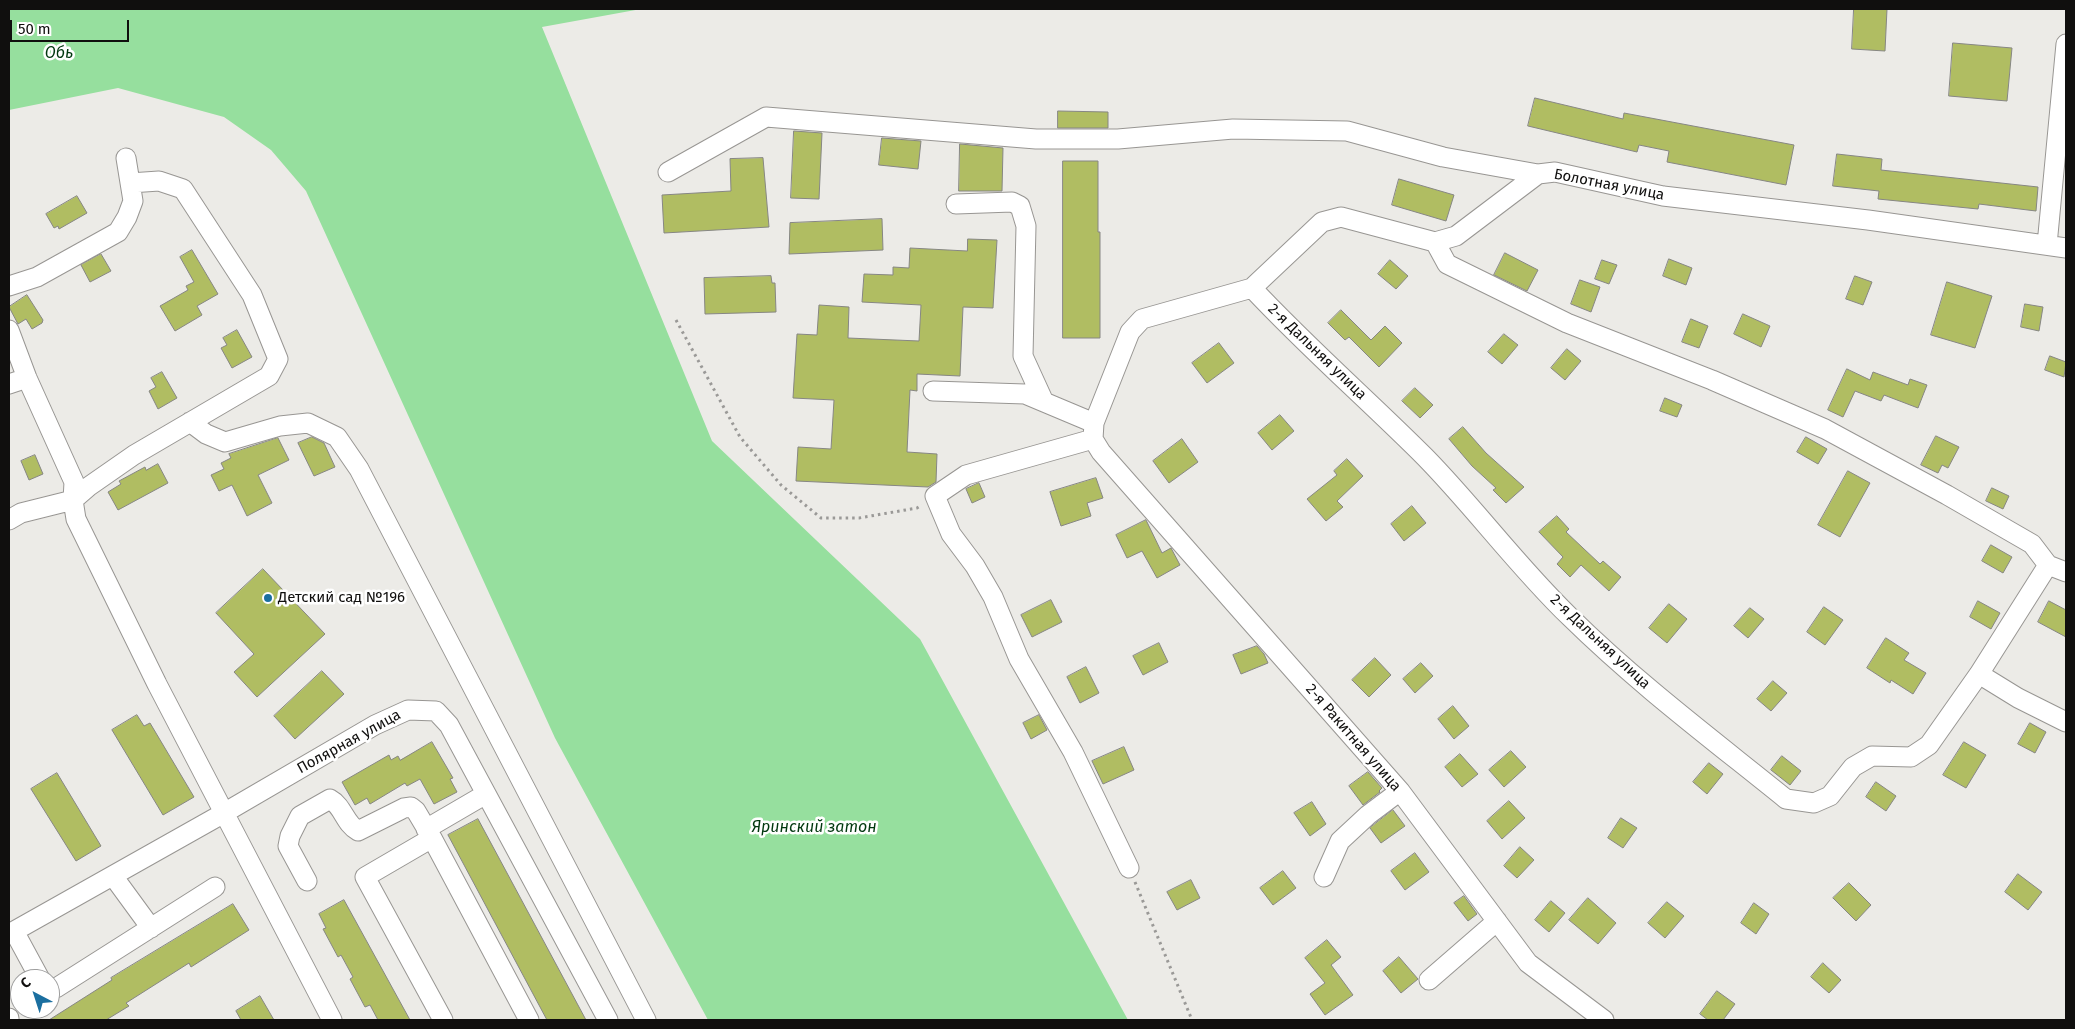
<!DOCTYPE html>
<html>
<head>
<meta charset="utf-8">
<style>
  body { margin:0 }
  #map { position:relative; width:2075px; height:1029px; overflow:hidden; background:#ecebe7; font-family:"Fira Sans",sans-serif }
  canvas { display:block }
  .frame { position:absolute; inset:0; border:10px solid #100f0e; pointer-events:none }
  .north { position:absolute; left:10px; top:969px; width:50px; height:50px; box-sizing:border-box; background:#fff; border:1px solid #9f9f9f; border-radius:50%; rotate:320deg; font-size:14px; font-weight:700; line-height:20px; text-align:center; color:#100f0e }
  .north::after { content:''; display:block; margin:auto; width:18px; height:22px; background:#1b6fa0; clip-path:polygon(50% 0,100% 100%,50% 72%,0 100%) }
  .scale { position:absolute; left:10px; top:20px; width:119px; height:22px; box-sizing:border-box; border:2px solid #100f0e; border-top:0; padding-left:6px; font-size:15px; line-height:18px; white-space:nowrap; color:#100f0e; -webkit-text-stroke:4px #fff; paint-order:stroke }
</style>
</head>
<body>
<div id="map">
<canvas width="2075" height="1029"></canvas>
<div class="frame"></div>
<div class="north">С</div>
<div class="scale">50 m</div>
</div>
<script>
const c = document.querySelector('canvas').getContext('2d');
c.lineJoin = 'round';
function fillPath(path, color) { c.fillStyle = color; c.fill(path, 'evenodd'); }
function stroke(path, color, width, dash) { c.strokeStyle = color; c.lineWidth = width; c.lineCap = dash ? 'butt' : 'round'; c.setLineDash(dash || []); c.stroke(path); }
function label(font, color, halo, rows, align = 'center') {
  c.font = font + ' "Fira Sans",sans-serif'; c.lineWidth = 5; c.setLineDash([]); c.textBaseline = 'middle'; c.strokeStyle = halo; c.fillStyle = color; for (const [text, x, y, turn = 0] of rows) {
    c.save(); c.translate(x, y); c.rotate((+turn || 0) * Math.PI / 180); c.textAlign = isNaN(turn) ? turn : align; if (halo) c.strokeText(text, 0, 0); c.fillText(text, 0, 0); c.restore();
  }
}
fillPath(new Path2D(`
  M 9,9 L 641,9 L 542,27 L 712,441 L 920,639 L 1128,1020 L 708,1020 L 555,738 L 306,191 L 271,150 L 224,117 L 118,88 L 9,110 Z`), '#96df9e');
const building = new Path2D(`
  M 1854,9 L 1887,9 L 1885,51 L 1852,49 Z
  M 1953,43 L 2012,48 L 2007,101 L 1949,96 Z
  M 1535,98 L 1623,119 L 1624,113 L 1794,145 L 1786,185 L 1667,162 L 1669,151 L 1639,145 L 1637,152 L 1528,126 Z
  M 1058,111 L 1108,112 L 1108,128 L 1058,128 Z
  M 794,131 L 822,133 L 819,199 L 791,198 Z
  M 882,138 L 921,141 L 918,169 L 879,165 Z
  M 960,144 L 1003,148 L 1002,191 L 959,191 Z
  M 1837,154 L 1882,159 L 1881,170 L 2038,187 L 2036,211 L 1979,204 L 1978,209 L 1878,199 L 1879,191 L 1833,186 Z
  M 763,158 L 769,227 L 664,233 L 662,195 L 731,191 L 730,159 Z
  M 1063,161 L 1098,161 L 1098,232 L 1100,232 L 1100,338 L 1063,338 Z
  M 1399,179 L 1454,195 L 1446,221 L 1392,205 Z
  M 77,196 L 87,213 L 59,229 L 58,226 L 54,228 L 46,214 Z
  M 882,219 L 883,250 L 789,254 L 790,223 Z
  M 968,239 L 997,240 L 993,308 L 963,307 L 960,376 L 917,374 L 917,391 L 910,390 L 907,452 L 937,454 L 936,482 L 928,487 L 796,481 L 798,447 L 831,449 L 834,400 L 793,398 L 797,334 L 817,335 L 819,305 L 849,307 L 848,338 L 919,341 L 921,305 L 862,302 L 864,274 L 893,275 L 893,267 L 909,268 L 910,248 L 967,251 Z
  M 192,250 L 218,294 L 197,306 L 202,315 L 175,331 L 160,306 L 188,290 L 186,286 L 194,282 L 180,257 Z
  M 1505,253 L 1538,270 L 1527,291 L 1494,275 Z
  M 101,254 L 111,271 L 90,282 L 81,265 Z
  M 1669,259 L 1692,268 L 1686,285 L 1663,276 Z
  M 1390,260 L 1408,276 L 1396,289 L 1378,274 Z
  M 1602,260 L 1617,265 L 1609,284 L 1595,279 Z
  M 771,276 L 772,283 L 775,283 L 776,312 L 705,314 L 704,278 Z
  M 1855,276 L 1872,282 L 1863,305 L 1846,299 Z
  M 1580,280 L 1600,287 L 1591,312 L 1571,304 Z
  M 1947,282 L 1992,296 L 1975,348 L 1931,335 Z
  M 27,295 L 43,320 L 42,323 L 32,329 L 26,319 L 18,324 L 9,307 Z
  M 2025,304 L 2043,307 L 2039,331 L 2021,327 Z
  M 1341,310 L 1371,340 L 1385,326 L 1402,343 L 1379,367 L 1349,337 L 1345,340 L 1328,323 Z
  M 1743,314 L 1770,326 L 1761,347 L 1734,334 Z
  M 1691,319 L 1708,326 L 1699,348 L 1682,342 Z
  M 237,330 L 252,357 L 232,368 L 221,348 L 227,345 L 223,338 Z
  M 1504,334 L 1518,345 L 1502,364 L 1488,352 Z
  M 1219,343 L 1234,363 L 1207,383 L 1192,363 Z
  M 1567,349 L 1581,361 L 1565,380 L 1551,368 Z
  M 2050,356 L 2066,362 L 2064,377 L 2045,370 Z
  M 1847,369 L 1870,380 L 1873,372 L 1908,385 L 1910,379 L 1927,385 L 1918,408 L 1884,395 L 1881,401 L 1855,391 L 1843,417 L 1828,410 Z
  M 162,372 L 177,398 L 158,409 L 149,391 L 156,387 L 151,378 Z
  M 1415,388 L 1433,405 L 1420,418 L 1402,401 Z
  M 1665,398 L 1682,405 L 1677,417 L 1660,411 Z
  M 1280,415 L 1294,431 L 1272,450 L 1258,433 Z
  M 1463,427 L 1486,453 L 1524,487 L 1506,503 L 1493,490 L 1496,488 L 1472,466 L 1449,439 Z
  M 1936,436 L 1959,447 L 1948,468 L 1942,465 L 1938,473 L 1921,465 Z
  M 312,437 L 324,443 L 335,467 L 314,476 L 298,443 Z
  M 1806,437 L 1827,449 L 1818,464 L 1797,452 Z
  M 278,438 L 289,460 L 258,475 L 272,503 L 247,516 L 232,485 L 219,491 L 211,475 L 224,469 L 221,463 L 231,458 L 229,454 Z
  M 1182,439 L 1198,462 L 1169,483 L 1153,461 Z
  M 35,455 L 43,474 L 29,480 L 21,461 Z
  M 1347,459 L 1363,476 L 1337,501 L 1343,507 L 1326,521 L 1307,499 L 1337,475 L 1334,471 Z
  M 158,464 L 168,483 L 118,510 L 108,492 L 121,484 L 119,481 L 145,467 L 146,470 Z
  M 1848,471 L 1870,483 L 1840,537 L 1818,525 Z
  M 1096,478 L 1103,498 L 1087,503 L 1091,516 L 1061,526 L 1050,492 Z
  M 979,483 L 985,497 L 972,503 L 966,489 Z
  M 1992,488 L 2009,496 L 2003,509 L 1986,501 Z
  M 1412,506 L 1426,523 L 1404,541 L 1391,524 Z
  M 1557,516 L 1569,529 L 1566,532 L 1600,564 L 1603,561 L 1621,577 L 1609,591 L 1581,565 L 1570,577 L 1557,564 L 1563,557 L 1539,532 Z
  M 1146,520 L 1162,553 L 1171,548 L 1180,565 L 1157,578 L 1142,551 L 1127,558 L 1116,535 Z
  M 1991,545 L 2012,557 L 2003,573 L 1982,561 Z
  M 263,569 L 325,634 L 257,697 L 234,672 L 254,654 L 216,613 Z
  M 1051,600 L 1062,622 L 1032,637 L 1021,615 Z
  M 1978,601 L 2000,613 L 1991,629 L 1970,617 Z
  M 2049,601 L 2066,610 L 2066,637 L 2038,622 Z
  M 1669,604 L 1687,619 L 1667,643 L 1649,628 Z
  M 1824,607 L 1843,620 L 1825,645 L 1807,632 Z
  M 1750,608 L 1764,619 L 1748,638 L 1734,626 Z
  M 1886,638 L 1909,653 L 1904,660 L 1926,673 L 1913,694 L 1891,680 L 1890,683 L 1867,668 Z
  M 1159,643 L 1168,662 L 1143,675 L 1133,656 Z
  M 1257,646 L 1264,654 L 1268,663 L 1241,674 L 1233,655 Z
  M 1375,658 L 1391,675 L 1369,697 L 1352,680 Z
  M 1421,663 L 1433,676 L 1415,693 L 1403,679 Z
  M 1086,667 L 1099,693 L 1080,703 L 1067,677 Z
  M 322,671 L 344,694 L 295,739 L 274,716 Z
  M 1773,681 L 1787,693 L 1771,711 L 1757,699 Z
  M 1453,706 L 1469,726 L 1454,739 L 1438,719 Z
  M 137,715 L 144,726 L 150,723 L 194,797 L 163,815 L 112,730 Z
  M 1039,715 L 1047,730 L 1031,739 L 1023,723 Z
  M 2030,723 L 2046,732 L 2035,753 L 2018,744 Z
  M 432,742 L 453,778 L 450,779 L 457,792 L 434,804 L 420,779 L 407,786 L 405,783 L 370,804 L 367,798 L 355,805 L 342,782 L 389,755 L 391,760 L 398,756 L 400,760 Z
  M 1964,742 L 1986,755 L 1966,788 L 1943,775 Z
  M 1124,747 L 1134,770 L 1103,784 L 1092,761 Z
  M 1511,751 L 1526,767 L 1504,787 L 1489,770 Z
  M 1460,754 L 1478,774 L 1462,787 L 1445,767 Z
  M 1782,756 L 1801,771 L 1790,785 L 1771,770 Z
  M 1709,763 L 1723,774 L 1707,794 L 1693,782 Z
  M 1368,772 L 1382,788 L 1379,791 L 1380,792 L 1363,805 L 1349,786 Z
  M 57,773 L 101,846 L 76,861 L 31,789 Z
  M 1876,782 L 1896,796 L 1886,811 L 1866,797 Z
  M 1509,801 L 1525,818 L 1502,839 L 1487,821 Z
  M 1312,802 L 1326,824 L 1310,836 L 1294,813 Z
  M 1393,810 L 1405,826 L 1381,843 L 1370,828 Z
  M 1621,818 L 1637,828 L 1623,848 L 1608,838 Z
  M 478,819 L 586,1020 L 547,1020 L 448,835 Z
  M 1520,847 L 1534,860 L 1517,878 L 1504,866 Z
  M 1415,853 L 1429,872 L 1405,890 L 1391,871 Z
  M 1283,871 L 1296,888 L 1273,905 L 1260,888 Z
  M 2018,874 L 2042,892 L 2028,910 L 2005,892 Z
  M 1191,880 L 1200,898 L 1177,910 L 1167,892 Z
  M 1849,883 L 1871,905 L 1856,921 L 1833,898 Z
  M 1464,896 L 1477,914 L 1468,921 L 1454,903 Z
  M 1588,898 L 1616,923 L 1598,944 L 1569,920 Z
  M 344,900 L 410,1020 L 378,1020 L 370,1005 L 365,1007 L 350,979 L 353,977 L 341,955 L 338,957 L 323,929 L 326,928 L 319,914 Z
  M 1551,901 L 1565,913 L 1549,932 L 1535,920 Z
  M 1667,902 L 1684,916 L 1665,938 L 1648,923 Z
  M 1754,903 L 1769,914 L 1756,934 L 1741,923 Z
  M 233,904 L 249,930 L 191,967 L 189,963 L 126,1003 L 129,1006 L 106,1020 L 49,1020 L 112,980 L 111,978 Z
  M 1327,940 L 1341,957 L 1331,965 L 1353,995 L 1325,1015 L 1310,994 L 1325,983 L 1305,958 Z
  M 1399,957 L 1418,979 L 1401,993 L 1383,971 Z
  M 1823,963 L 1841,980 L 1829,993 L 1811,977 Z
  M 1717,991 L 1735,1004 L 1723,1020 L 1708,1020 L 1700,1014 Z
  M 260,996 L 274,1020 L 241,1020 L 236,1011 Z`);
fillPath(building, '#b0bd62');
stroke(building, '#868683', 1);
const minor = new Path2D(`
  M 668,172 L 766,117 L 1036,139 L 1118,139 L 1233,129 L 1347,131 L 1443,157 L 1538,174
  M 956,204 L 1012,202 L 1020,206 L 1026,226 L 1023,356 L 1044,402 L 1094,423
  M 1435,242 L 1447,264 L 1567,323 L 1712,380 L 1825,429 L 1947,495 L 2032,544 L 2048,565 L 2066,572
  M 2047,245 L 2066,44
  M 9,286 L 37,277 L 118,232 L 127,217 L 133,201 L 126,158
  M 1252,288 C 1307,347 1368,400 1425,457 C 1475,508 1518,567 1570,617 C 1637,683 1713,740 1786,799 L 1814,803 L 1830,796 L 1853,767 L 1872,756 L 1911,757 L 1929,745 L 1979,674 L 2048,565
  M 9,330 L 27,378 L 74,482 L 73,500 L 76,519 L 157,684 L 332,1020
  M 9,384 L 27,378
  M 933,391 L 1025,394 L 1044,402
  M 190,422 L 206,434 L 225,442 L 280,426 L 308,423 L 337,437 L 359,469 L 646,1020
  M 1093,439 L 966,475 L 935,496 L 951,534 L 975,566 L 993,597 L 1019,659 L 1073,752 L 1129,868
  M 9,520 L 21,513 L 73,500 L 88,487 L 134,455 L 269,376 L 278,359 L 252,295 L 183,189 L 159,181 L 130,183
  M 1979,674 L 2018,698 L 2066,722
  M 426,829 L 486,794
  M 432,838 L 365,877 L 443,1020
  M 113,876 L 151,928
  M 1324,877 L 1340,841 L 1368,815 L 1400,791
  M 307,881 L 288,846 L 290,836 L 300,816 L 330,799 C 343,806 345,824 358,831 L 404,808 L 411,807 L 416,811 L 432,838 L 529,1020
  M 14,931 L 40,979
  M 9,934 L 224,813 L 375,725 L 408,710 L 436,711 L 449,725 L 608,1020
  M 1429,980 L 1497,921
  M 50,987 L 56,988 L 215,887
  M 9,1018 L 9,1020
  M 1604,1020 L 1528,963 L 1400,791 L 1101,452 L 1093,439 L 1094,423 L 1130,332 L 1142,319 L 1252,288 L 1322,222 L 1341,217 L 1435,242 L 1456,236 L 1538,174 L 1555,172 L 1663,196 L 1868,220 L 2066,248`);
stroke(minor, '#989693', 21);
stroke(new Path2D(`
  M 676,320 L 740,437 L 781,485 L 821,518 L 859,518 L 917,508 L 922,505
  M 1135,882 L 1192,1020`), '#9a9997', 3, [2.5, 4]);
stroke(minor, '#fff', 19);
for (const [x, y, r, color] of [
  [268,598,5,"#1b6fa0"]
]) { const dot = new Path2D(); dot.arc(x, y, r, 0, 2 * Math.PI); c.fillStyle = color; c.fill(dot); stroke(dot, '#fff', 2); }
label('15px', '#100f0e', '#fff', [
  ["Болотная улица",1609,185,11],
  ["2-я Дальняя улица",1317,352,44],
  ["2-я Дальняя улица",1600,642,43],
  ["2-я Ракитная улица",1353,738,49],
  ["Полярная улица",349,742,-29]
]);
label('15px', '#100f0e', '#fff', [
  ["Детский сад №196",278,598]
], 'left');
label('italic 16px', '#01380f', '#fff', [
  ["Обь",59,54],
  ["Яринский затон",814,828]
]);
</script>
</body>
</html>
